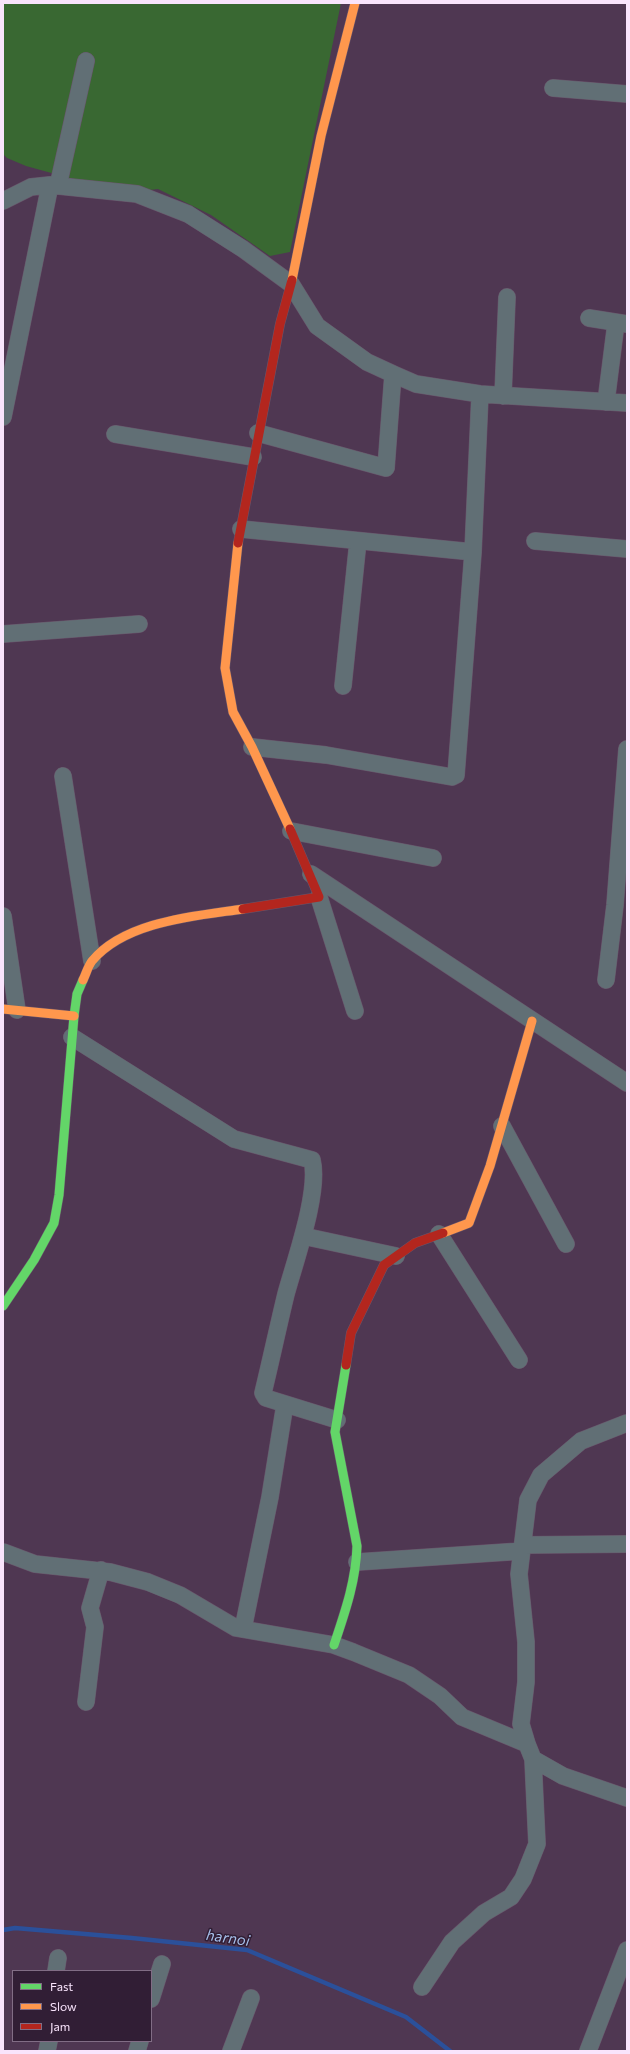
<!DOCTYPE html>
<html>
<head>
<meta charset="utf-8">
<style>
  body { margin:0 }
  #map { position:relative; width:630px; height:2054px; overflow:hidden; background:#4f3752; font-family:Commissioner,sans-serif }
  canvas { display:block }
  .frame { position:absolute; inset:0; border:4px solid #f9e4fc; pointer-events:none }
  .legend { position:absolute; left:12px; top:1970px; width:140px; height:72px; box-sizing:border-box; background:#311e35; border:1px solid #816d85; margin:0; padding:5px 7px; list-style:none; font-size:12px; color:#f9e4fc }
  .legend li { display:flex; align-items:center; gap:8px; height:20px }
  .legend b { width:20px; border:1px solid #816d85 }
</style>
</head>
<body>
<div id="map">
<canvas width="630" height="2054"></canvas>
<div class="frame"></div>
<ul class="legend">
<li><b style="height:5px;background:#63d668"></b>Fast</li>
<li><b style="height:5px;background:#ff974d"></b>Slow</li>
<li><b style="height:5px;background:#b3261e"></b>Jam</li>
</ul>
</div>
<script>
const c = document.querySelector('canvas').getContext('2d');
c.lineJoin = 'round';
function fillPath(path, color) { c.fillStyle = color; c.fill(path, 'evenodd'); }
function stroke(path, color, width, dash) { c.strokeStyle = color; c.lineWidth = width; c.lineCap = dash ? 'butt' : 'round'; c.setLineDash(dash || []); c.stroke(path); }
function label(font, color, halo, rows, align = 'center') {
  c.font = font + ' Commissioner,sans-serif'; c.lineWidth = 3; c.setLineDash([]); c.textBaseline = 'middle'; c.strokeStyle = halo; c.fillStyle = color; for (const [text, x, y, turn = 0] of rows) {
    c.save(); c.translate(x, y); c.rotate((+turn || 0) * Math.PI / 180); c.textAlign = isNaN(turn) ? turn : align; if (halo) c.strokeText(text, 0, 0); c.fillText(text, 0, 0); c.restore();
  }
}
fillPath(new Path2D(`
  M 3,3 L 341,3 L 290,252 L 270,256 L 211,215 L 158,189 L 124,193 L 26,166 L 7,158 L 3,154 Z`), '#396832');
stroke(new Path2D(`
  M 3,1930 L 15,1928 L 132,1938 L 247,1950 L 406,2017 L 450,2051`), '#2b509a', 4.5);
const street = new Path2D(`
  M 553,88 L 627,94
  M 58,186 L 86,61
  M 3,201 L 31,187 L 50,185 L 137,194 L 188,214 L 243,249 L 291,284 L 317,326 L 367,362 L 393,374 L 416,384 L 480,394 L 627,403
  M 589,318 L 627,324
  M 503,396 L 507,297
  M 606,402 L 616,323
  M 3,417 L 50,185
  M 258,433 L 386,468 L 393,374
  M 115,434 L 253,457
  M 241,529 L 473,552
  M 535,541 L 627,549
  M 3,634 L 139,624
  M 343,686 L 358,541
  M 252,747 L 326,755 L 452,777 L 456,775 L 473,552 L 480,394
  M 63,776 L 92,961
  M 291,831 L 433,858
  M 311,874 L 627,1083
  M 319,897 L 355,1011
  M 3,916 L 17,1010
  M 606,980 L 615,905 L 627,749
  M 72,1037 L 234,1139 L 312,1160 C 320,1191 295,1261 286,1294 C 278,1327 271,1360 263,1393 L 266,1398 L 337,1420
  M 502,1126 L 566,1244
  M 439,1234 L 519,1360
  M 303,1236 L 396,1256
  M 523,1545 L 627,1544
  M 3,1552 L 35,1564 L 110,1572 L 148,1582 L 180,1595 L 236,1628 L 334,1645 L 353,1652 L 409,1675 L 440,1696 L 462,1717 L 527,1744 L 533,1759 L 563,1776 L 627,1798
  M 357,1562 L 522,1551
  M 243,1629 L 270,1497 L 285,1404
  M 86,1702 L 95,1627 L 90,1608 L 101,1570
  M 527,1744 L 521,1724 L 526,1682 L 526,1642 L 519,1574 L 528,1500 L 541,1475 L 581,1441 L 627,1423
  M 56,1971 L 58,1958
  M 422,1987 L 452,1942 L 484,1913 L 511,1897 L 523,1879 L 537,1844 L 533,1759
  M 151,1999 L 162,1964
  M 47,2051 L 49,2041
  M 137,2051 L 140,2041
  M 231,2051 L 251,1998
  M 588,2051 L 627,1950`);
const fast = new Path2D(`
  M 3,1306 L 34,1260 L 54,1223 L 59,1195 L 74,1016 L 77,994 L 83,980
  M 334,1645 C 345,1612 356,1581 357,1546 L 335,1432 L 346,1365`);
const slow = new Path2D(`
  M 292,280 L 321,136 L 355,3
  M 238,543 L 225,668 L 233,712 L 252,747 L 290,829
  M 83,980 C 86,974 88,966 92,961 C 125,921 196,916 243,909
  M 3,1009 L 74,1016
  M 443,1233 L 469,1223 L 490,1166 L 532,1021`);
const jam = new Path2D(`
  M 238,543 L 280,324 L 292,280
  M 243,909 L 319,897 L 290,829
  M 346,1365 L 351,1333 L 384,1265 L 415,1243 L 443,1233`);
stroke(street, '#69556b', 18);
stroke(fast, '#69556b', 10);
stroke(slow, '#69556b', 10);
stroke(jam, '#69556b', 10);
stroke(street, '#616f75', 17);
stroke(fast, '#63d668', 9);
stroke(slow, '#ff974d', 9);
stroke(jam, '#b3261e', 9);
label('italic 15px', '#a6bfea', '#311e35', [
  ["harnoi",228,1938,8]
]);
</script>
</body>
</html>
